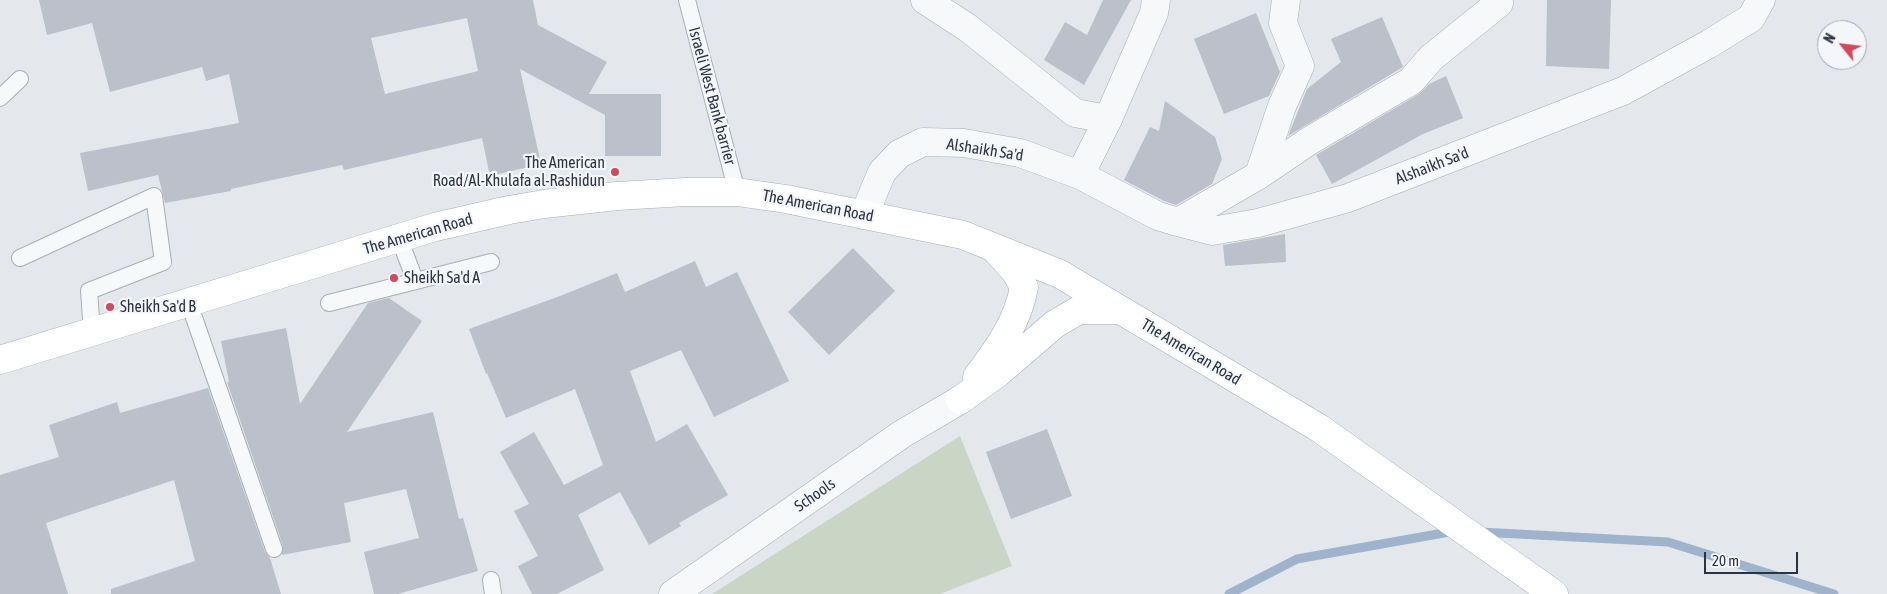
<!DOCTYPE html>
<html>
<head>
<meta charset="utf-8">
<style>
  body { margin:0 }
  #map { position:relative; width:1887px; height:594px; overflow:hidden; background:#e4e7ec; font-family:"Asap Condensed",sans-serif }
  canvas { display:block }
  .north { position:absolute; left:1817px; top:20px; width:50px; height:50px; box-sizing:border-box; background:#f4f6f9; border:1px solid #a4a8b1; border-radius:50%; rotate:299deg; font-size:14px; font-weight:700; line-height:20px; text-align:center; color:#2b3445 }
  .north::after { content:''; display:block; margin:auto; width:18px; height:22px; background:#d1495b; clip-path:polygon(50% 0,100% 100%,50% 72%,0 100%) }
  .scale { position:absolute; left:1704px; top:552px; width:94px; height:22px; box-sizing:border-box; border:2px solid #2b3445; border-top:0; padding-left:6px; font-size:15px; line-height:18px; white-space:nowrap; color:#2b3445; -webkit-text-stroke:4px #f4f6f9; paint-order:stroke }
</style>
</head>
<body>
<div id="map">
<canvas width="1887" height="594"></canvas>
<div class="north">N</div>
<div class="scale">20 m</div>
</div>
<script>
const c = document.querySelector('canvas').getContext('2d');
c.lineJoin = 'round';
function fillPath(path, color) { c.fillStyle = color; c.fill(path, 'evenodd'); }
function stroke(path, color, width, dash) { c.strokeStyle = color; c.lineWidth = width; c.lineCap = dash ? 'butt' : 'round'; c.setLineDash(dash || []); c.stroke(path); }
function label(font, color, halo, rows, align = 'center') {
  c.font = font + ' "Asap Condensed",sans-serif'; c.lineWidth = 4.5; c.setLineDash([]); c.textBaseline = 'middle'; c.strokeStyle = halo; c.fillStyle = color; for (const [text, x, y, turn = 0] of rows) {
    c.save(); c.translate(x, y); c.rotate((+turn || 0) * Math.PI / 180); c.textAlign = isNaN(turn) ? turn : align; if (halo) c.strokeText(text, 0, 0); c.fillText(text, 0, 0); c.restore();
  }
}
fillPath(new Path2D(`
  M 960,436 L 1012,566 L 940,594 L 712,594 Z`), '#c9d6c5');
stroke(new Path2D(`
  M 1480,532 L 1668,542 L 1834,594
  M 1229,594 L 1297,559 L 1455,531`), '#9fb4cc', 9);
fillPath(new Path2D(`
  M 39,0 L 533,0 L 538,25 L 607,62 L 589,94 L 661,94 L 661,156 L 605,156 L 605,115 L 520,69 L 541,164 L 490,176 L 482,138 L 344,170 L 342,165 L 231,189 L 231,191 L 165,203 L 158,175 L 88,191 L 80,153 L 239,123 L 229,74 L 206,81 L 202,67 L 110,92 L 92,23 L 47,35 ZM 467,18 L 478,71 L 385,94 L 371,38 Z
  M 1103,0 L 1131,0 L 1084,85 L 1044,60 L 1065,22 L 1087,35 Z
  M 1547,0 L 1611,0 L 1609,69 L 1546,66 Z
  M 1256,13 L 1280,72 L 1269,96 L 1224,114 L 1194,39 Z
  M 1382,17 L 1403,67 L 1288,136 L 1307,89 L 1341,62 L 1331,39 Z
  M 1446,76 L 1463,118 L 1423,134 L 1332,184 L 1316,155 L 1419,94 L 1429,84 Z
  M 1165,101 L 1215,137 L 1222,159 L 1212,184 L 1176,205 L 1164,201 L 1124,180 L 1150,127 L 1159,131 Z
  M 1285,234 L 1286,262 L 1225,266 L 1223,245 Z
  M 853,248 L 895,291 L 829,355 L 788,312 Z
  M 695,261 L 706,287 L 737,272 L 789,381 L 714,417 L 681,350 L 630,371 L 656,442 L 687,424 L 728,495 L 679,523 L 681,526 L 649,545 L 620,492 L 578,515 L 604,570 L 557,594 L 532,594 L 518,566 L 538,556 L 514,511 L 529,504 L 500,452 L 534,432 L 564,485 L 603,465 L 575,389 L 506,418 L 487,373 L 486,374 L 469,329 L 560,296 L 617,273 L 625,292 Z
  M 389,298 L 422,321 L 347,432 L 433,412 L 459,519 L 463,518 L 478,571 L 398,594 L 374,594 L 364,552 L 419,538 L 406,489 L 344,503 L 351,542 L 282,555 L 283,546 L 227,382 L 229,382 L 221,341 L 286,328 L 300,404 L 368,303 Z
  M 208,388 L 265,552 L 270,558 L 281,594 L 111,594 L 111,589 L 195,561 L 174,480 L 46,523 L 68,594 L 0,594 L 0,475 L 59,457 L 49,425 L 117,402 L 120,413 Z
  M 1047,429 L 1072,496 L 1011,519 L 986,452 Z`), '#bbc0ca');
const service = new Path2D(`
  M 687,0 L 737,192
  M 0,98 L 20,79
  M 399,238 L 415,280
  M 20,258 L 154,196 L 163,262 L 89,291 L 92,332
  M 189,303 L 274,549
  M 329,303 L 491,262
  M 491,580 L 493,594`);
const minor = new Path2D(`
  M 925,0 L 968,28 L 1075,113 L 1108,119
  M 1080,175 L 1158,216 L 1178,222 L 1212,231 L 1258,223 L 1348,198 L 1623,91 L 1709,44 L 1751,18 L 1761,0
  M 1259,175 L 1282,106 L 1300,66 L 1283,23 L 1286,0
  M 1178,222 L 1259,175 L 1309,141 L 1411,81 L 1431,58 L 1499,3`);
const tertiary = new Path2D(`
  M 864,215 L 882,172 L 899,154 L 923,142 L 964,143 L 1020,153 L 1080,175 L 1108,119 L 1154,13 L 1156,0
  M 673,594 L 902,434 L 960,400`);
const secondary = new Path2D(`
  M 0,360 L 435,227 L 509,210 L 544,204 L 617,196 L 686,192 L 737,192 L 786,199 L 963,235 L 1060,274 L 1319,428 L 1554,594
  M 977,377 C 998,349 1018,322 1024,287 L 1015,271 L 996,250
  M 960,400 L 998,373 L 1055,324 L 1079,310 L 1120,310`);
stroke(service, '#a9aeb7', 18);
stroke(minor, '#a9aeb7', 29);
stroke(tertiary, '#a9aeb7', 29);
stroke(secondary, '#a9aeb7', 29);
stroke(service, '#f7f8fa', 16);
stroke(minor, '#f7f8fa', 28);
stroke(tertiary, '#f7f8fa', 28);
stroke(secondary, '#fff', 28);
for (const [x, y, r, color] of [
  [615,172,5,"#d1495b"],
  [394,278,5,"#d1495b"],
  [110,307,5,"#d1495b"]
]) { const dot = new Path2D(); dot.arc(x, y, r, 0, 2 * Math.PI); c.fillStyle = color; c.fill(dot); stroke(dot, '#f4f6f9', 2); }
label('16px', '#2b3445', '#f4f6f9', [
  ["Israeli West Bank barrier",712,96,75],
  ["Alshaikh Sa'd",985,150,9],
  ["Alshaikh Sa'd",1432,166,-21],
  ["The American Road",818,206,11],
  ["The American Road",418,234,-16],
  ["The American Road",1191,352,31],
  ["Schools",815,495,-35]
]);
label('16px', '#2b3445', '#f4f6f9', [
  ["The American",605,163,"right"],
  ["Road/Al-Khulafa al-Rashidun",605,181,"right"],
  ["Sheikh Sa'd A",404,278],
  ["Sheikh Sa'd B",120,307]
], 'left');
</script>
</body>
</html>
